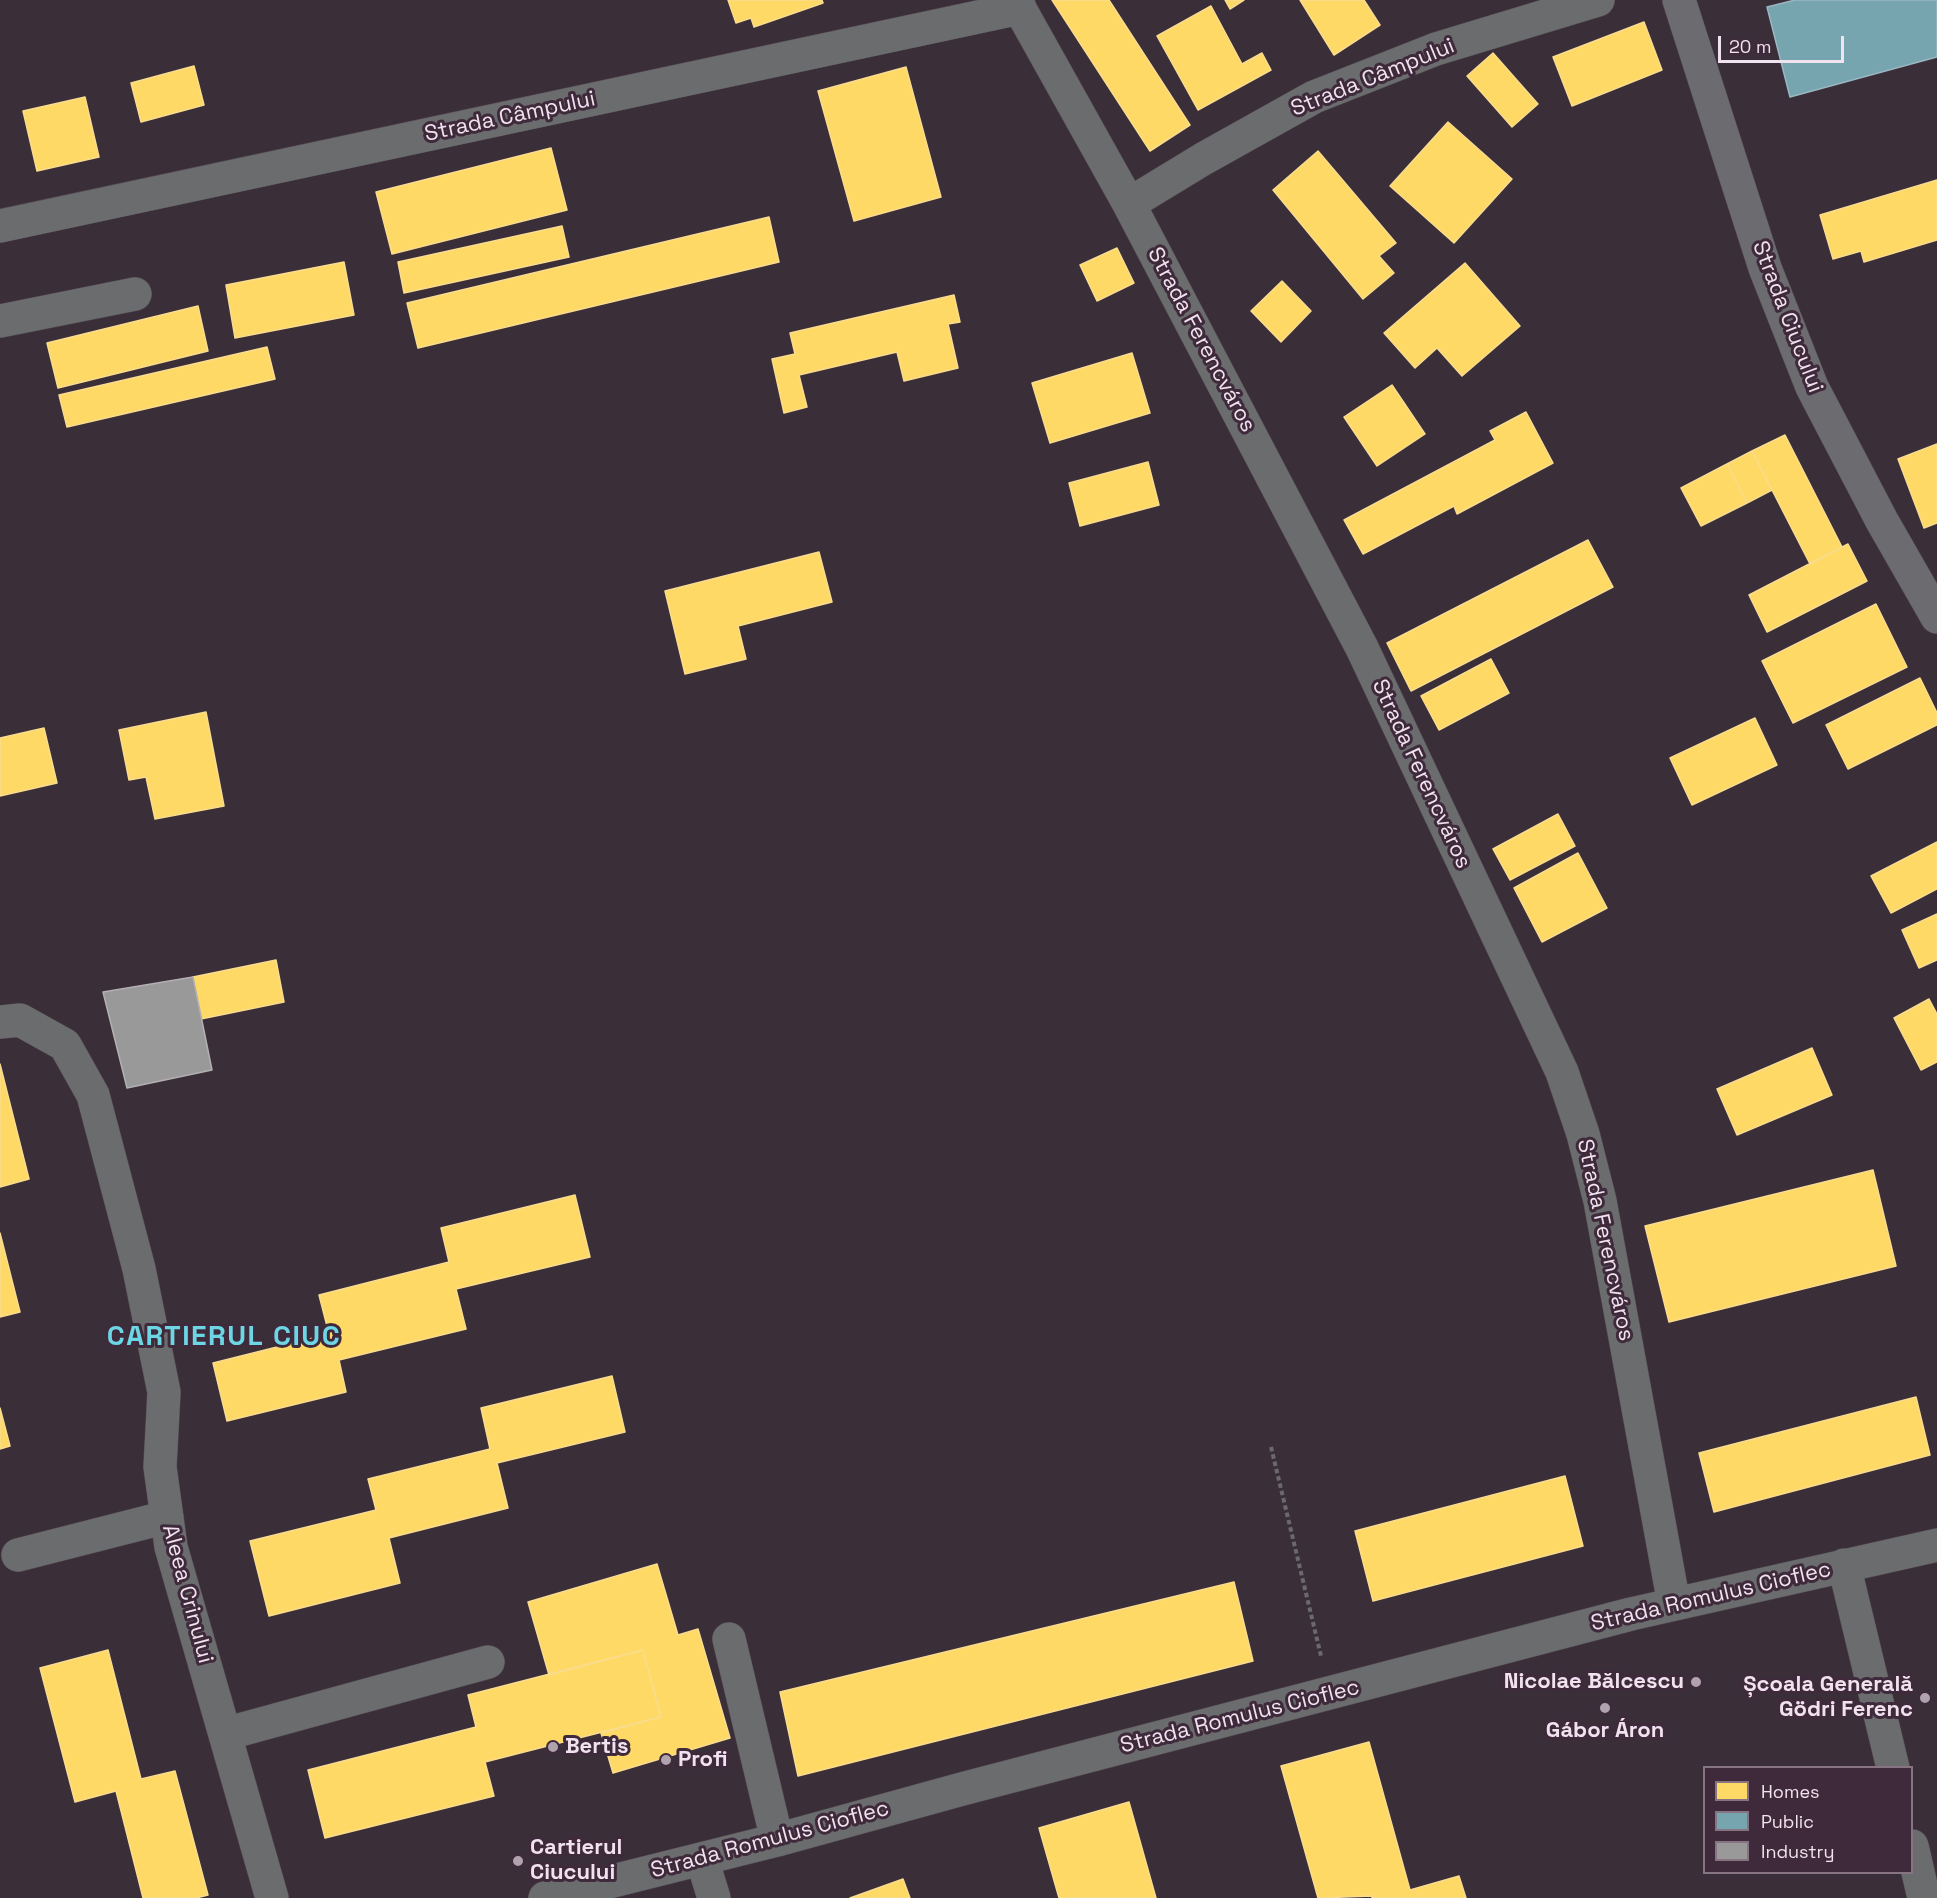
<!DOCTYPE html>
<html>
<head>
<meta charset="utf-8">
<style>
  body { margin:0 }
  #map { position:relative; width:1937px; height:1898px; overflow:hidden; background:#3a2f38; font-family:"Space Grotesk",sans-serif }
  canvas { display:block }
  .legend { position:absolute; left:1703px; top:1766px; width:210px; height:108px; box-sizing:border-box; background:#3f2a3c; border:2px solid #867483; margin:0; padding:8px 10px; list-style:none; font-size:18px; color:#f0e2ee }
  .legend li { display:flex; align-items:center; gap:12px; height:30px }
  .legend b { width:30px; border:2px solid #867483 }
  .scale { position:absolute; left:1718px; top:36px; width:126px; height:27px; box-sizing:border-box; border:3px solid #f0e2ee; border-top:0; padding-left:8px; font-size:18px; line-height:21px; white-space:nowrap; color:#f0e2ee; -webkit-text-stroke:4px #3f2a3c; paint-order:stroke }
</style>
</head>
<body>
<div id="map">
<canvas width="1937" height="1898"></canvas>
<ul class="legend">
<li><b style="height:16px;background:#ffd966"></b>Homes</li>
<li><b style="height:16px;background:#76a5af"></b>Public</li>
<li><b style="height:16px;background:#999"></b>Industry</li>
</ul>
<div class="scale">20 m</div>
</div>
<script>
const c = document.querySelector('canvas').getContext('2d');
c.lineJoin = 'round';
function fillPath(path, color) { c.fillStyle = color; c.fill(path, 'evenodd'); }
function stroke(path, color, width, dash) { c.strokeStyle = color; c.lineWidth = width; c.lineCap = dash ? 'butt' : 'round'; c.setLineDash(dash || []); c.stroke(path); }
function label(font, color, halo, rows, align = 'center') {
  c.font = font + ' "Space Grotesk",sans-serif'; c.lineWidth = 6; c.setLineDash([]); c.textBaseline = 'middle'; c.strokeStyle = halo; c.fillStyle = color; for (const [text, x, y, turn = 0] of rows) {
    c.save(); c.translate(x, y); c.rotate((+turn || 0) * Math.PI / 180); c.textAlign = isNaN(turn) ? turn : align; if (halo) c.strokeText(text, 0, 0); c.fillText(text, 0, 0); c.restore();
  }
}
const homes = new Path2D(`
  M 728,0 L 822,0 L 823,3 L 754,27 L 751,18 L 736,23 Z
  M 1052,0 L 1109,0 L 1190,125 L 1150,151 Z
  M 1225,0 L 1244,0 L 1230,9 Z
  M 1300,0 L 1364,0 L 1380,25 L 1334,55 Z
  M 1211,6 L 1242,64 L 1262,53 L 1271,70 L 1198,110 L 1157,36 Z
  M 1644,22 L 1662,70 L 1572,106 L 1553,57 Z
  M 1493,53 L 1538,104 L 1512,127 L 1467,76 Z
  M 194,66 L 204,105 L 141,122 L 131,83 Z
  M 906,67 L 941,197 L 854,221 L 818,91 Z
  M 85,97 L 99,157 L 37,171 L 23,111 Z
  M 1448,122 L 1512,179 L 1454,243 L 1390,186 Z
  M 551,148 L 567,210 L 392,254 L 376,192 Z
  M 1318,151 L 1396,243 L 1379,256 L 1394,273 L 1363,299 L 1273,190 Z
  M 1937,180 L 1937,240 L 1864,262 L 1861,251 L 1833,259 L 1820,215 Z
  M 769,217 L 779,262 L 418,348 L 407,303 Z
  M 562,226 L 569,257 L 404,293 L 398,262 Z
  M 1117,248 L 1134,283 L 1097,301 L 1080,265 Z
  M 344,262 L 354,315 L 235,338 L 226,285 Z
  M 1465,263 L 1520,326 L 1462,376 L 1437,348 L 1415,368 L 1384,333 Z
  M 1282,281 L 1311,311 L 1281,342 L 1251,311 Z
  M 954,295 L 960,322 L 948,324 L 958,368 L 904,381 L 897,352 L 799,375 L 807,407 L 784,413 L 772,359 L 795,354 L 790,333 Z
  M 198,306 L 208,351 L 58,388 L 47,343 Z
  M 267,347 L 275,379 L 67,427 L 59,395 Z
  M 1132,353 L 1150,413 L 1050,443 L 1032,383 Z
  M 1392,385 L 1425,434 L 1377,466 L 1344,417 Z
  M 1526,412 L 1553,463 L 1457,514 L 1454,506 L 1363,554 L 1344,520 L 1495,440 L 1490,431 Z
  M 1785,435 L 1842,547 L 1810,564 L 1752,451 Z
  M 1937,444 L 1937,523 L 1924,528 L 1898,459 Z
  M 1752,451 L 1772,490 L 1747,503 L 1727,464 Z
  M 1148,462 L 1159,505 L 1080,526 L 1069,483 Z
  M 1727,464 L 1747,503 L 1701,526 L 1681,488 Z
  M 1588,540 L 1613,587 L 1411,691 L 1387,643 Z
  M 1848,544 L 1867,581 L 1767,632 L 1749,595 Z
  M 819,552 L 832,602 L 738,626 L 746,659 L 685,674 L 665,591 Z
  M 1876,604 L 1907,667 L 1793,723 L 1762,661 Z
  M 1491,659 L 1509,693 L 1439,730 L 1421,696 Z
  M 1920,678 L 1937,713 L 1937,725 L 1848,769 L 1826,725 Z
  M 206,712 L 224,806 L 155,819 L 146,777 L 129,780 L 119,730 Z
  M 1755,718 L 1777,765 L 1692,805 L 1670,758 Z
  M 44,728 L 57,783 L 0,796 L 0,738 Z
  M 1558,814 L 1575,846 L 1510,880 L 1493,849 Z
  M 1937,842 L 1937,889 L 1891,913 L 1871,876 Z
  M 1578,853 L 1607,908 L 1542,942 L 1514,888 Z
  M 1937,914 L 1937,960 L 1919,968 L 1902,930 Z
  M 276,960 L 284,1002 L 201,1019 L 193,977 Z
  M 1929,999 L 1937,1014 L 1937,1062 L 1921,1070 L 1894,1018 Z
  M 1812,1048 L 1832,1095 L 1737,1135 L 1717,1089 Z
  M 0,1064 L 29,1179 L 0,1187 Z
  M 1873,1170 L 1896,1266 L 1669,1322 L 1645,1226 Z
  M 575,1195 L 590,1257 L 456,1289 L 466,1329 L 339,1360 L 346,1392 L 227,1421 L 213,1363 L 329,1334 L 319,1295 L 449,1262 L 441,1228 Z
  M 0,1233 L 20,1312 L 0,1317 Z
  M 612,1376 L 625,1432 L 497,1463 L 508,1508 L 389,1538 L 400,1583 L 269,1616 L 250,1541 L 376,1510 L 368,1479 L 490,1449 L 481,1408 Z
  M 1916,1397 L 1930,1455 L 1714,1512 L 1699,1453 Z
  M 0,1408 L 10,1446 L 0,1449 Z
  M 1565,1476 L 1583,1546 L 1373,1601 L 1355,1531 Z
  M 657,1564 L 678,1635 L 698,1629 L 730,1738 L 613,1773 L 601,1733 L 661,1717 L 643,1650 L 549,1675 L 528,1602 Z
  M 1234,1582 L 1253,1661 L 798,1776 L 780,1692 Z
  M 108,1650 L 141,1779 L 175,1771 L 208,1895 L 196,1898 L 143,1898 L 116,1791 L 75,1802 L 40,1668 Z
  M 643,1650 L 661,1717 L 485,1762 L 494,1796 L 325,1838 L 308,1770 L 476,1727 L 468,1695 Z
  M 1369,1742 L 1410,1890 L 1459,1876 L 1466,1898 L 1372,1898 L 1372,1896 L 1318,1898 L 1281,1766 Z
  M 1129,1802 L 1156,1898 L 1059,1898 L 1039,1828 Z
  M 903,1879 L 910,1898 L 850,1898 Z`);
fillPath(homes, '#ffd966');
stroke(homes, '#fadc8f', 1.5);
const public = new Path2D(`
  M 1795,0 L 1937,0 L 1937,57 L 1790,97 L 1767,7 Z`);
fillPath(public, '#76a5af');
stroke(public, '#9bb7c2', 1.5);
const industry = new Path2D(`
  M 193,977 L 212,1070 L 127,1088 L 103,992 Z`);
fillPath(industry, '#999');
stroke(industry, '#b3afb2', 1.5);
const minor = new Path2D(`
  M 1015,0 L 1129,204 L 1362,648 L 1562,1072 L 1583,1134 L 1600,1201 L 1674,1604
  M 1129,204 L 1203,159 L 1314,97 L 1436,49 L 1598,0
  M 0,226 L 1020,8
  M 0,321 L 135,294
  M 0,1022 L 20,1020 L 65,1045 L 93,1095 L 139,1269 L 164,1392 L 160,1467 L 171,1547 L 272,1898
  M 18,1555 L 167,1517
  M 1844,1565 L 1893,1768
  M 729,1639 L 777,1840
  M 225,1734 L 488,1662
  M 1912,1846 L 1924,1898
  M 702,1859 L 714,1898
  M 545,1898 L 777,1840 L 962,1789 L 1631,1614 L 1937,1545`);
const major = new Path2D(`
  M 1679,0 L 1765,268 L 1812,387 L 1882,521 L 1937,617`);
stroke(minor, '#564c54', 34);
stroke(major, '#564c54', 34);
stroke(new Path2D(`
  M 1271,1447 L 1321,1656`), '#6a6a6e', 4, [4.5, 3]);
stroke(minor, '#6a6c6e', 33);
stroke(major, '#6b6b70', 33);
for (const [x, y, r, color] of [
  [1696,1682,6,"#b0a3ae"],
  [1925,1698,6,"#b0a3ae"],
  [1605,1708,6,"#b0a3ae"],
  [553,1747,6,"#b0a3ae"],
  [666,1760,6,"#b0a3ae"],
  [518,1861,6,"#b0a3ae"]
]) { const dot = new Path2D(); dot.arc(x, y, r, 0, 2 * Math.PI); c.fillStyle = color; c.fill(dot); stroke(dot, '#3f2a3c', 2); }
label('22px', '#f0e2ee', '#3f2a3c', [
  ["Strada Câmpului",1373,78,-22],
  ["Strada Câmpului",510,117,-12],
  ["Strada Ciucului",1787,317,69],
  ["Strada Ferencváros",1201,340,62],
  ["Strada Ferencváros",1421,774,65],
  ["Strada Ferencváros",1605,1240,78],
  ["Aleea Crinului",187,1594,75],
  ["Strada Romulus Cioflec",1711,1597,-13],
  ["Strada Romulus Cioflec",1240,1717,-14],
  ["Strada Romulus Cioflec",770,1840,-15]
]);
label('bold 22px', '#f0e2ee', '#3f2a3c', [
  ["Nicolae Bălcescu",1684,1682,"right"],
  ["Școala Generală",1913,1685,"right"],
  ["Gödri Ferenc",1913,1710,"right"],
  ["Gábor Áron",1605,1731,"center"],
  ["Bertis",565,1747],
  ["Profi",678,1760],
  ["Cartierul",530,1848],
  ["Ciucului",530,1873]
], 'left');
c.letterSpacing = '1.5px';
label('bold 28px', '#6cd6e4', '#3f2a3c', [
  ["CARTIERUL CIUC",224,1337]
]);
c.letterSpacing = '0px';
</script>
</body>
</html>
